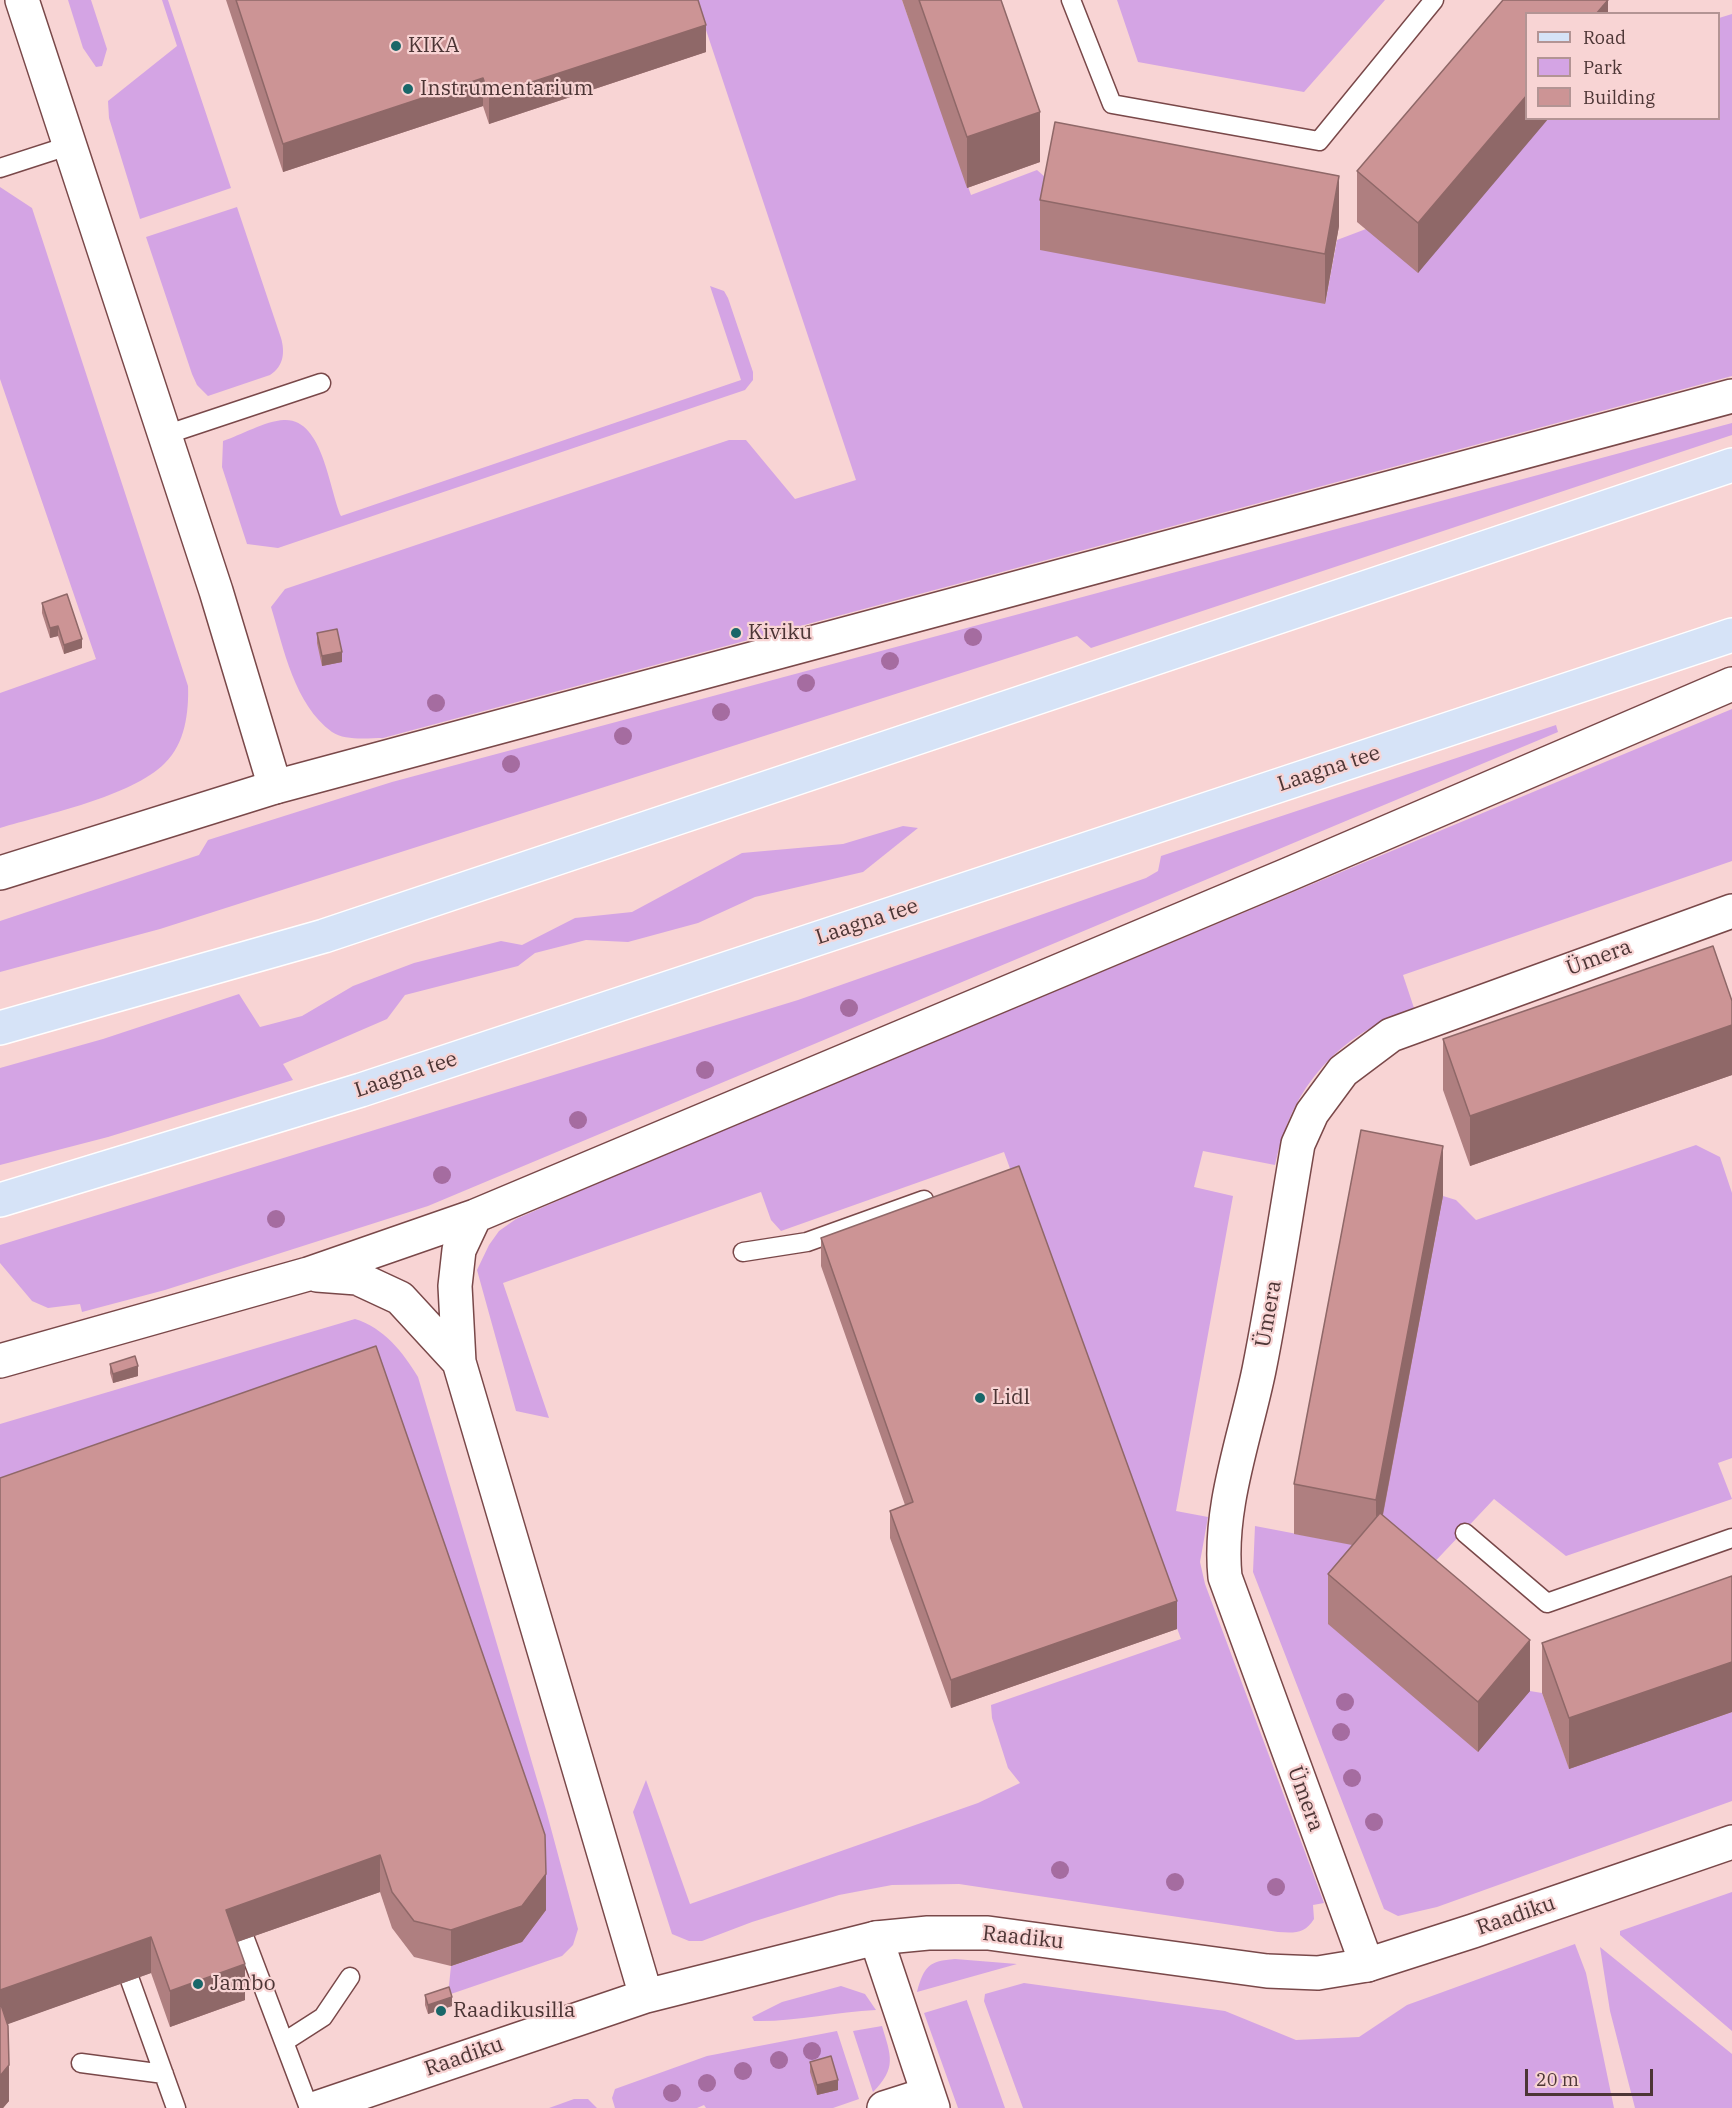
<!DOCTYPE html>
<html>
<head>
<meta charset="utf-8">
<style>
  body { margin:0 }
  #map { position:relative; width:1732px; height:2108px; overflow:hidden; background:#f8d4d4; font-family:"IBM Plex Serif",serif }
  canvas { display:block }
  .legend { position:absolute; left:1525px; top:12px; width:195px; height:108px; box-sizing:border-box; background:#f8d4d4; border:2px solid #b39494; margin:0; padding:8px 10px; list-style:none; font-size:18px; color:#4c3535 }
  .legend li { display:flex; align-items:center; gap:12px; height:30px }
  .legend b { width:30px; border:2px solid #b39494 }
  .scale { position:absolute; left:1525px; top:2069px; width:128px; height:27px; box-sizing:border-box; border:3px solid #4c3535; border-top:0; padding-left:8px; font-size:18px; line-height:21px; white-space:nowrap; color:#4c3535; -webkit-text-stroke:4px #f8d4d4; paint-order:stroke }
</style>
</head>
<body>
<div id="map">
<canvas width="1732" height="2108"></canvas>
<ul class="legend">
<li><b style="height:8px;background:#d6e3f7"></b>Road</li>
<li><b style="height:16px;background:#d4a4e4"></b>Park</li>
<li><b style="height:16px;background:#cc9495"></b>Building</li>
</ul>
<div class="scale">20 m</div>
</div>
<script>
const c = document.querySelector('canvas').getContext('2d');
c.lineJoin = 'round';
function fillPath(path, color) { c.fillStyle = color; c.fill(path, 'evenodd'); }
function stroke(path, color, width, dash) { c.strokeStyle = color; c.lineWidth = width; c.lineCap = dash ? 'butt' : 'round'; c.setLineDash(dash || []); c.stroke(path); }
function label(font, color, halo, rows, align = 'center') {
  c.font = font + ' "IBM Plex Serif",serif'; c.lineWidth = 4.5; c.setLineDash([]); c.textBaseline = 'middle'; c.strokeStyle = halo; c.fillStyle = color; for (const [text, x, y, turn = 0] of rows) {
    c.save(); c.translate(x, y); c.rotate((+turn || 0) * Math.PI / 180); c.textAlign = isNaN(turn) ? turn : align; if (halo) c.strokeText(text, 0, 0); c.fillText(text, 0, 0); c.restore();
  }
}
fillPath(new Path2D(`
  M 68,0 L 91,0 L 107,49 L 102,66 L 96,67 L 83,48 Z
  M 162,0 L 168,0 L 231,188 L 140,219 L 109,118 L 108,101 L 177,46 Z
  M 696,0 L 902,0 L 971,195 L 1037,170 L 1053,184 L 1325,304 L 1337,240 L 1366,229 L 1549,119 L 1718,118 L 1719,18 L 1732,14 L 1732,376 L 383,738 C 368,738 345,741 332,732 C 294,704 284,649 271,607 L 285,589 L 729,440 L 746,440 L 795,499 L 856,480 Z
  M 1117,0 L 1385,0 L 1304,92 L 1138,62 Z
  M 0,187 L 32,208 L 188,686 C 189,712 185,744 165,763 C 131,797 46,814 0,828 L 0,693 L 96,659 L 0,379 Z
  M 237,207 L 281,338 C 285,352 284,366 270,375 L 208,396 L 197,385 L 192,374 L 146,237 Z
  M 710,286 L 724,291 L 728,298 L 753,372 L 753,380 L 745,390 L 278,548 L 247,544 L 222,467 L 223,441 C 241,435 265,421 284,420 C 323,418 329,489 341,516 L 741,380 Z
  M 1732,423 L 1732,435 L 1091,648 L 1077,636 L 160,929 L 0,972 L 0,921 L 199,855 L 208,840 L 392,782 Z
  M 1732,709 L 1732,861 L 1403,975 L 1414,1008 C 1338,1035 1292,1085 1275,1165 L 1203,1151 L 1194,1187 L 1233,1196 L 1176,1511 L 1208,1517 L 1200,1562 L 1205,1584 L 1324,1903 L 1313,1905 L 1314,1919 C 1305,1934 1294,1933 1278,1932 L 959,1884 L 892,1885 L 839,1895 L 752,1922 L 702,1941 L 689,1941 L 672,1934 L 633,1812 L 646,1780 L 690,1904 L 978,1803 L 1020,1783 L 1008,1768 L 992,1718 L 991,1705 L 1181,1639 L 1004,1152 L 781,1231 L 771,1220 L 761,1192 L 503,1283 L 549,1418 L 516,1411 L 477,1270 L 489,1245 L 499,1231 L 516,1219 L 658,1157 Z
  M 1556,725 L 1558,732 L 428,1206 L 165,1290 L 82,1312 L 80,1304 L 48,1308 L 32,1301 L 0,1263 L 0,1245 L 798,1000 L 1146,878 L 1158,871 L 1161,856 Z
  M 903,826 L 918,828 L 863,872 L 755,897 L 698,923 L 628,942 L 586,940 L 535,953 L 518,966 L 405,995 L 387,1019 L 283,1064 L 293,1080 L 108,1137 L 0,1165 L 0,1068 L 103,1039 L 239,994 L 260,1027 L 302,1016 L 353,986 L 414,963 L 501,941 L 522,945 L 575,918 L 632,912 L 742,853 L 843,844 Z
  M 1696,1145 L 1720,1157 L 1732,1193 L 1732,1458 L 1718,1463 L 1732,1499 L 1566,1556 L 1494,1499 L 1410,1588 L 1530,1691 L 1542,1693 L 1569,1768 L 1732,1712 L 1732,1801 L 1437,1907 L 1398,1916 L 1384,1909 L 1253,1572 L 1255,1526 L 1376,1549 L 1443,1196 L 1456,1200 L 1476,1220 Z
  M 355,1319 C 384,1328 403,1352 418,1377 L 546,1810 L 578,1929 L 573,1945 L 562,1956 L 448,1995 L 451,1966 L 522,1942 L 0,1515 L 0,1424 Z
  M 1732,1892 L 1732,2031 L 1620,1935 L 1620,1931 Z
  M 1575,1944 L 1586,1973 L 1614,2108 L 1023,2108 L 984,2001 L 985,1994 L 1024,1983 L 1225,2011 L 1296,2040 L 1359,2037 L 1407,2005 Z
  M 1600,1947 L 1732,2054 L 1732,2108 L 1635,2108 L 1610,2011 Z
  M 955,1959 L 1017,1964 L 917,1992 C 924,1966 929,1961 955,1959 Z
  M 841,1986 L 865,1994 L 876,2010 C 835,2012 795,2022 754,2021 L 752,2017 L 782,2002 Z
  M 967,2000 L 967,2001 L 1005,2108 L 958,2108 L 924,2013 Z
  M 882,2026 C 891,2056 897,2068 873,2092 L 853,2031 Z
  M 837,2031 L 859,2099 L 833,2108 L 706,2108 L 704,2105 L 697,2108 L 615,2108 L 612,2098 L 615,2089 L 707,2056 Z
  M 574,2099 L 588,2099 L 597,2108 L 549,2108 Z`), '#d4a4e4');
const service = new Path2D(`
  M 1071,0 L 1112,104 L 1319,141 L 1434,0
  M 0,168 L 71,145
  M 165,435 L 321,383
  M 743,1252 L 807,1242 L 924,1200
  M 1465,1533 L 1547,1603 L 1732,1538
  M 245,1939 L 309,2108
  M 130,1980 L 176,2108
  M 284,2042 L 323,2017 L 350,1977
  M 81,2063 L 164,2074`);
const minor = new Path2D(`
  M 22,0 L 216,591 L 275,787
  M 876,1938 L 933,2108
  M 1367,1965 L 1225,1577 C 1218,1508 1245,1438 1259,1370 C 1274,1295 1285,1220 1298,1144 L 1312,1113 L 1343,1071 L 1391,1035 L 1732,911
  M 884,2108 L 928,2094`);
const tertiary = new Path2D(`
  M 0,873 L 275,787 L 1732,396
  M 475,1216 L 459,1250 L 455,1286 L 459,1362 L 646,1996
  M 317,1275 L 357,1278 L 400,1298 L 459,1362
  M 0,1361 L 308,1274 L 475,1216 L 1287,875 L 1732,684
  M 316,2108 L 646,1996 L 876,1938 L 928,1933 L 988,1933 L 1267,1971 L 1318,1973 L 1367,1965 L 1473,1931 L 1732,1842`);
const primary = new Path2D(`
  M 0,1028 L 324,936 L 1732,465
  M 0,1200 L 361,1090 L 1732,635`);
stroke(service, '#794849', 21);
stroke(minor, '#794849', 36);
stroke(tertiary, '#794849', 36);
stroke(primary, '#fff', 36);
stroke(service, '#fff', 18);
stroke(minor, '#fff', 33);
stroke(tertiary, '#fff', 33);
stroke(primary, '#d6e3f7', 33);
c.fillStyle = '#a56ca0';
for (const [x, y] of [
  [973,637],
  [890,661],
  [806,683],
  [436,703],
  [721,712],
  [623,736],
  [511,764],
  [849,1008],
  [705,1070],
  [578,1120],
  [442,1175],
  [276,1219],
  [1345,1702],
  [1341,1732],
  [1352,1778],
  [1374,1822],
  [1060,1870],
  [1175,1882],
  [1276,1887],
  [812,2051],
  [779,2060],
  [743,2071],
  [707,2083],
  [672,2093]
]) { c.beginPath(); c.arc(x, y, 9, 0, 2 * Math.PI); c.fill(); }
fillPath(new Path2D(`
  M 226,0 L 698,0 L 706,52 L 489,124 L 483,106 L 283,172 Z
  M 902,0 L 1001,0 L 1040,162 L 967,188 Z
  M 1608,14 L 1418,273 L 1357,222 L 1357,171 Z
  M 1040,200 L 1339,226 L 1325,304 L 1040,250 Z
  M 42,603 L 82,648 L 64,654 L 58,636 L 50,638 L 42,613 Z
  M 317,633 L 342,662 L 322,666 L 317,643 Z
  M 1732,1001 L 1732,1075 L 1470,1166 L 1443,1090 L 1443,1039 Z
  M 1443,1196 L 1383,1515 L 1530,1691 L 1478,1752 L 1328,1624 L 1328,1574 L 1352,1545 L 1294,1534 L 1294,1484 Z
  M 821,1238 L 1177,1629 L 951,1708 L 890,1538 L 890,1511 L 905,1505 L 821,1266 Z
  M 110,1364 L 138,1376 L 113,1383 L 110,1373 Z
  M 0,1478 L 546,1910 L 522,1942 L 451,1966 L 414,1957 L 392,1928 L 380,1892 L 237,1942 L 245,2000 L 170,2027 L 151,1973 L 7,2024 L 9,2101 L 3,2108 L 0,2108 Z
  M 1732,1576 L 1732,1712 L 1569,1769 L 1542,1693 L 1542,1643 Z
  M 425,1995 L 452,2006 L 428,2014 L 425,2005 Z
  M 810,2062 L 838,2090 L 817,2095 L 810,2072 Z`), '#af7f80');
fillPath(new Path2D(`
  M 1608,0 L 1608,14 L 1596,14 Z
  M 706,25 L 706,52 L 489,124 L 489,96 Z
  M 483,78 L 483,106 L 283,172 L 283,144 Z
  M 1527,95 L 1527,118 L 1549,118 L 1418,273 L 1418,223 Z
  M 1040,112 L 1040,162 L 967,188 L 967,137 Z
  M 1339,176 L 1339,226 L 1325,304 L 1325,254 Z
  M 58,626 L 58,636 L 50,638 L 50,628 Z
  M 82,639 L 82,648 L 64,654 L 64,645 Z
  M 342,652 L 342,662 L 322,666 L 322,656 Z
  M 1732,1025 L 1732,1075 L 1470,1166 L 1470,1116 Z
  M 1443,1146 L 1443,1196 L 1376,1550 L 1376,1500 Z
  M 138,1366 L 138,1376 L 113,1383 L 113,1374 Z
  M 1177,1601 L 1177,1629 L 951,1708 L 951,1680 Z
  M 1530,1640 L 1530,1691 L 1478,1752 L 1478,1702 Z
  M 1732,1662 L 1732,1712 L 1569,1769 L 1569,1718 Z
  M 380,1855 L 380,1892 L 226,1946 L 226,1910 Z
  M 546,1874 L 546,1910 L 522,1942 L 451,1966 L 451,1930 Z
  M 151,1937 L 151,1973 L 0,2027 L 0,1990 Z
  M 245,1964 L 245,2000 L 170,2027 L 170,1991 Z
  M 452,1997 L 452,2006 L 428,2014 L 428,2005 Z
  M 9,2065 L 9,2101 L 3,2108 L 0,2108 L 0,2076 Z
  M 838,2080 L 838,2090 L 817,2095 L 817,2085 Z`), '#8f6868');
const building = new Path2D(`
  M 236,0 L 698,0 L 706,25 L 489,96 L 483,78 L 283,144 Z
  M 919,0 L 1001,0 L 1040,112 L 967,137 Z
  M 1503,0 L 1608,0 L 1596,14 L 1527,14 L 1527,95 L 1418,223 L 1357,171 Z
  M 1055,122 L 1339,176 L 1325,254 L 1040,200 Z
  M 67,594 L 82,639 L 64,645 L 58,626 L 50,628 L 42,603 Z
  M 337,629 L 342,652 L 322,656 L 317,633 Z
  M 1713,946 L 1732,1001 L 1732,1025 L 1470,1116 L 1443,1039 Z
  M 1361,1130 L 1443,1146 L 1376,1500 L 1294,1484 Z
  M 1019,1166 L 1177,1601 L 951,1680 L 890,1511 L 913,1502 L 821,1238 Z
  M 376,1346 L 534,1802 L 545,1835 L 546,1874 L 522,1906 L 451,1930 L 414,1921 L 392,1892 L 380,1855 L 226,1910 L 245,1964 L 170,1991 L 151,1937 L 0,1990 L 0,1478 Z
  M 135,1356 L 138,1366 L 113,1374 L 110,1364 Z
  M 1380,1513 L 1530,1640 L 1478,1702 L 1328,1574 Z
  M 1732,1576 L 1732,1662 L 1569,1718 L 1542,1643 Z
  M 449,1987 L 452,1997 L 428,2005 L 425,1995 Z
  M 0,2002 L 8,2026 L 9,2065 L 0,2076 Z
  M 831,2056 L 838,2080 L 817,2085 L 810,2062 Z`);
fillPath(building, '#cc9495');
stroke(building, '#8f6868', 1.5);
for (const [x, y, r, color] of [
  [396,46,6,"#196769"],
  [408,89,6,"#196769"],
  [736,633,6,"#196769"],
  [980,1398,6,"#196769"],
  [198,1984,6,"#196769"],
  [441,2011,6,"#196769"]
]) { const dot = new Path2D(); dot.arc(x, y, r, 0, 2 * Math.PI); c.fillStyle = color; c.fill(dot); stroke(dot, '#f8d4d4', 2); }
label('21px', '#4c3535', '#f8d4d4', [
  ["KIKA",408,46],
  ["Instrumentarium",420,89],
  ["Kiviku",748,633],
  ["Lidl",992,1398],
  ["Jambo",210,1984],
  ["Raadikusilla",453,2011]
], 'left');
label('21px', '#4c3535', '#f8d4d4', [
  ["Laagna tee",1329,769,-18],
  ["Laagna tee",867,922,-18],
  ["Ümera",1599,958,-20],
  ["Laagna tee",406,1075,-18],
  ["Ümera",1269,1314,-80],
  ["Ümera",1305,1799,70],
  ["Raadiku",1516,1916,-19],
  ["Raadiku",1023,1938,6],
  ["Raadiku",464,2057,-19]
]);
</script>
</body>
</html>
